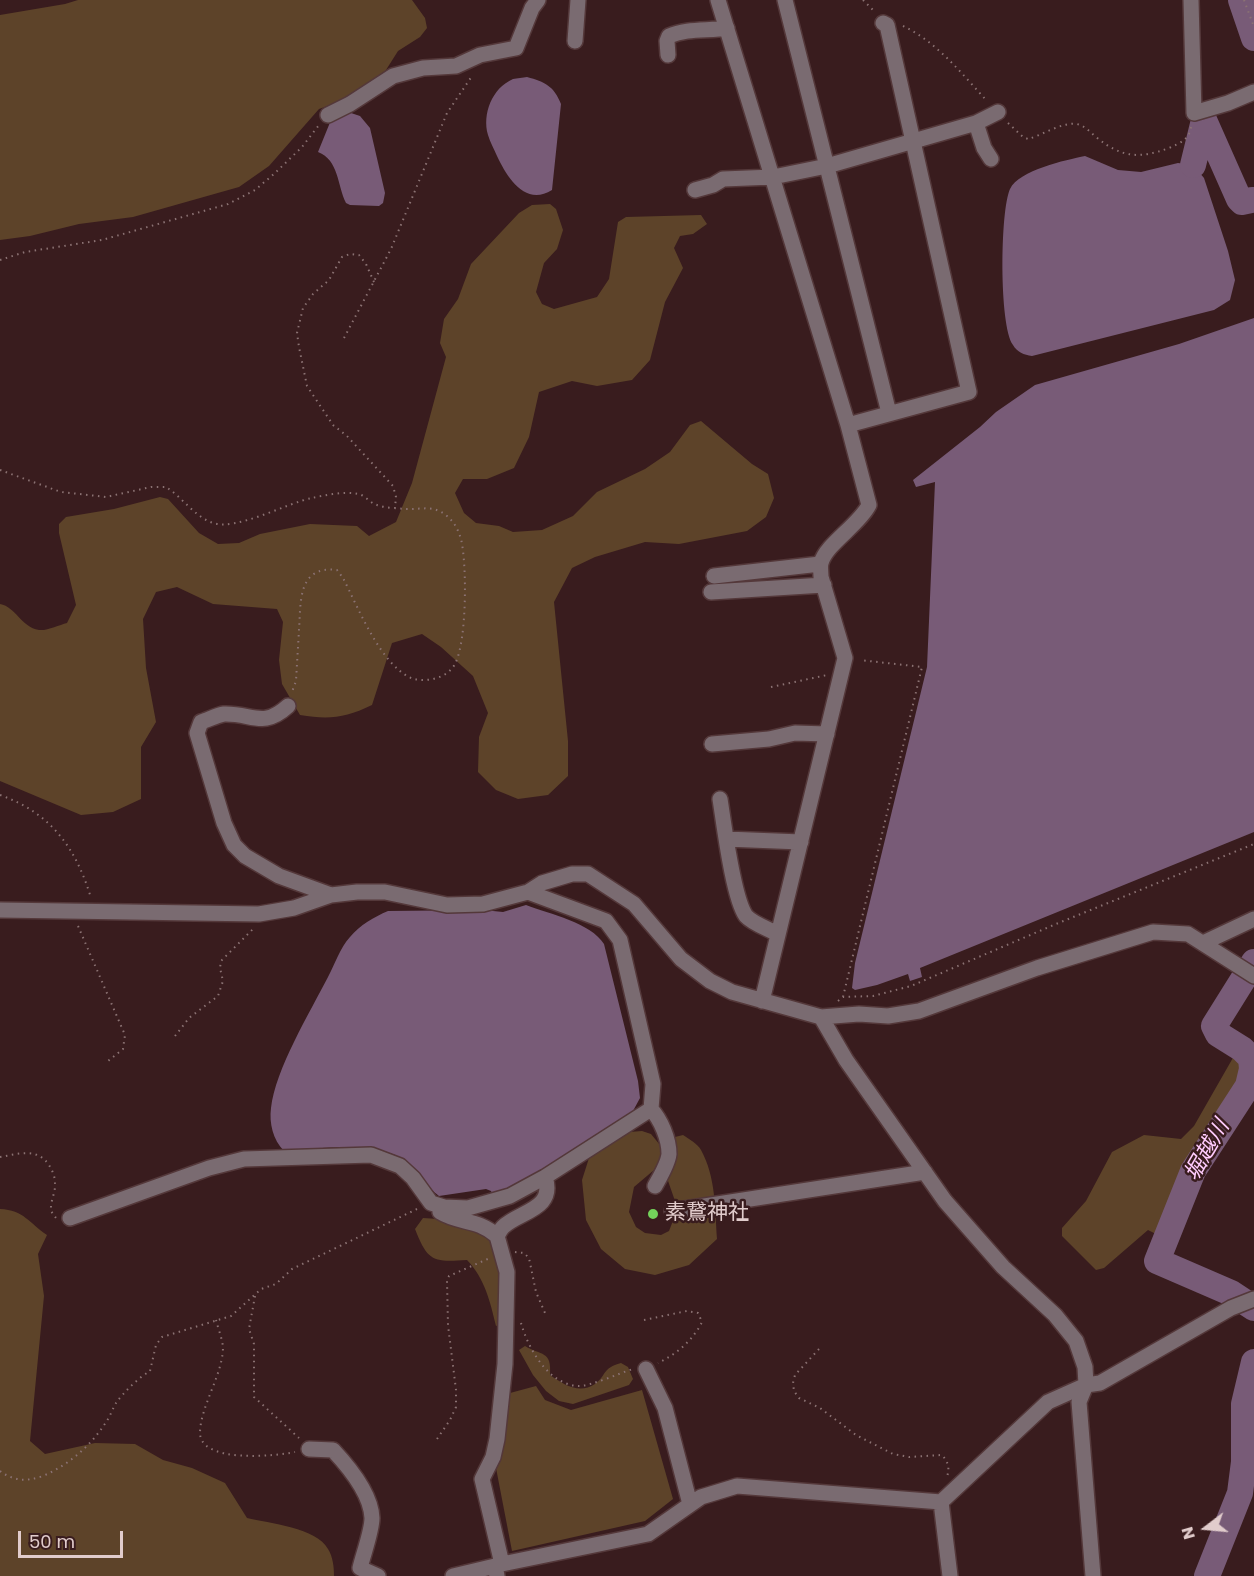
<!DOCTYPE html>
<html>
<head>
<meta charset="utf-8">
<style>
  body { margin:0 }
  #map { position:relative; width:1254px; height:1576px; overflow:hidden; background:#391c1e; font-family:Poppins,sans-serif }
  canvas { display:block }
  .north { position:absolute; left:1176px; top:1498px; width:60px; height:60px; -webkit-text-stroke:4px #391c1e; paint-order:stroke; rotate:254deg; font-size:16px; font-weight:700; line-height:24px; text-align:center; color:#e1cccc }
  .north::after { content:''; display:block; margin:auto; width:21px; height:27px; background:#e1cccc; clip-path:polygon(50% 0,100% 100%,50% 72%,0 100%) }
  .scale { position:absolute; left:18px; top:1531px; width:105px; height:27px; box-sizing:border-box; border:3px solid #e1cccc; border-top:0; padding-left:8px; font-size:18px; line-height:21px; white-space:nowrap; color:#e1cccc; -webkit-text-stroke:4px #391c1e; paint-order:stroke }
</style>
</head>
<body>
<div id="map">
<canvas width="1254" height="1576"></canvas>
<div class="north">N</div>
<div class="scale">50 m</div>
</div>
<script>
const c = document.querySelector('canvas').getContext('2d');
c.lineJoin = 'round';
function fillPath(path, color) { c.fillStyle = color; c.fill(path, 'evenodd'); }
function stroke(path, color, width, dash) { c.strokeStyle = color; c.lineWidth = width; c.lineCap = dash ? 'butt' : 'round'; c.setLineDash(dash || []); c.stroke(path); }
function label(font, color, halo, rows, align = 'center') {
  c.font = font + ' Poppins,"Noto Sans JP",sans-serif'; c.lineWidth = 5; c.setLineDash([]); c.textBaseline = 'middle'; c.strokeStyle = halo; c.fillStyle = color; for (const [text, x, y, turn = 0] of rows) {
    c.save(); c.translate(x, y); c.rotate((+turn || 0) * Math.PI / 180); c.textAlign = isNaN(turn) ? turn : align; if (halo) c.strokeText(text, 0, 0); c.fillText(text, 0, 0); c.restore();
  }
}
fillPath(new Path2D(`
  M 78,0 L 412,0 L 425,18 L 427,28 L 420,37 L 398,51 L 386,70 L 364,88 L 350,98 L 319,109 L 269,166 L 239,187 L 133,217 L 79,224 L 30,236 L 0,240 L 0,15 L 65,4 Z
  M 550,204 L 556,209 L 563,230 L 557,249 L 544,263 L 536,292 L 542,304 L 554,309 L 597,297 L 609,279 L 618,222 L 626,217 L 701,215 L 707,224 L 693,234 L 680,236 L 674,248 L 683,268 L 665,302 L 650,360 L 632,380 L 597,386 L 572,381 L 539,392 L 529,437 L 514,468 L 487,479 L 463,479 L 455,493 L 464,513 L 476,523 L 499,526 L 513,532 L 542,530 L 573,516 L 597,492 L 645,469 L 670,452 L 690,425 L 701,421 L 752,464 L 768,474 L 774,498 L 766,517 L 747,531 L 679,544 L 645,542 L 595,557 L 572,568 L 554,602 L 568,741 L 568,776 L 548,795 L 518,799 L 496,790 L 478,772 L 479,737 L 488,713 L 473,676 L 441,647 L 422,634 L 392,643 L 372,705 C 345,718 329,720 300,715 L 282,684 L 279,660 L 283,622 L 277,609 L 213,604 L 177,587 L 156,592 L 143,619 L 146,668 L 156,722 L 141,747 L 141,799 L 113,812 L 81,815 L 0,781 L 0,604 C 16,607 21,627 39,630 C 47,631 59,625 67,623 L 76,605 L 59,533 L 59,524 L 66,517 L 114,509 L 160,497 L 168,499 L 199,533 L 218,544 L 239,543 L 260,534 L 310,524 L 357,526 L 369,536 L 396,522 L 412,483 L 446,357 L 440,343 L 444,319 L 458,299 L 471,264 L 519,213 L 532,205 Z
  M 1234,1056 L 1241,1057 L 1247,1069 L 1243,1084 L 1189,1170 L 1160,1236 L 1148,1230 L 1104,1268 L 1096,1270 L 1062,1236 L 1062,1228 L 1086,1201 L 1112,1152 L 1144,1135 L 1181,1139 L 1194,1126 Z
  M 642,1131 L 651,1134 L 660,1145 L 662,1156 L 654,1170 L 634,1187 L 629,1212 L 636,1227 L 645,1233 L 661,1235 L 669,1231 L 676,1213 L 675,1201 L 667,1178 L 671,1144 L 675,1137 L 683,1135 C 689,1139 698,1144 701,1150 C 716,1177 715,1210 717,1239 L 689,1265 L 655,1275 L 625,1269 L 601,1249 L 586,1220 L 582,1180 L 589,1158 L 629,1132 Z
  M 0,1209 C 24,1210 29,1223 47,1235 L 38,1254 L 44,1296 L 30,1441 L 45,1454 L 95,1443 L 135,1444 L 163,1460 L 192,1468 L 225,1483 L 247,1518 C 269,1523 317,1528 328,1549 C 333,1557 334,1567 334,1576 L 0,1576 Z
  M 423,1218 L 438,1219 L 477,1228 L 490,1237 L 501,1269 L 502,1324 L 496,1326 C 490,1301 485,1279 467,1260 C 433,1262 428,1262 415,1229 Z
  M 525,1346 C 541,1356 552,1350 550,1375 C 563,1384 579,1395 595,1384 C 607,1375 602,1368 621,1363 L 628,1367 L 633,1379 L 629,1385 L 573,1404 L 559,1401 L 546,1391 L 533,1375 L 519,1350 Z
  M 536,1386 L 545,1400 L 571,1410 L 642,1390 L 673,1499 L 645,1521 L 512,1551 L 496,1468 L 501,1460 L 510,1393 Z`), '#5d4329');
fillPath(new Path2D(`
  M 527,77 C 545,82 554,86 561,104 L 552,190 C 525,207 507,177 497,156 C 494,149 490,142 488,135 C 482,114 492,88 513,79 C 517,78 523,78 527,77 Z
  M 351,113 L 360,116 L 370,128 L 385,193 L 383,203 L 379,206 L 350,205 L 346,203 C 337,185 339,160 318,152 L 331,120 L 339,115 Z
  M 1085,156 L 1118,170 L 1141,172 L 1178,163 L 1193,165 L 1204,178 L 1228,251 L 1235,280 L 1230,300 L 1214,310 L 1032,356 C 1024,355 1017,352 1013,345 C 999,325 1000,211 1010,189 C 1019,170 1066,160 1085,156 Z
  M 1254,318 L 1254,832 L 920,968 L 922,977 L 910,981 L 908,974 L 877,985 L 855,990 L 852,988 L 855,963 L 927,667 L 935,482 L 916,487 L 913,480 L 980,427 L 996,412 L 1035,385 L 1179,344 Z
  M 526,905 C 550,914 591,923 604,944 L 638,1081 L 640,1098 L 633,1111 L 551,1164 L 513,1187 L 493,1196 L 491,1191 L 486,1189 L 439,1196 C 426,1187 420,1172 407,1162 C 375,1139 322,1149 284,1151 C 273,1140 269,1123 271,1108 C 275,1070 310,1012 328,977 C 335,964 340,948 350,937 C 360,925 374,917 388,911 L 483,910 L 503,912 Z`), '#785b77');
stroke(new Path2D(`
  M 1241,0 L 1254,38
  M 1193,165 L 1204,120 L 1239,199 L 1242,202 L 1252,200
  M 1254,962 L 1214,1026 L 1218,1034 L 1242,1049 L 1251,1058 L 1252,1069 L 1248,1086 L 1193,1171 L 1157,1261 L 1231,1293 L 1254,1308
  M 1207,1576 L 1240,1493 L 1244,1462 L 1244,1404 L 1254,1362`), '#785b77', 26);
const minor = new Path2D(`
  M 718,0 L 848,425 L 869,505 C 859,525 826,544 821,563 C 820,567 821,573 821,577 L 845,658 L 762,1001
  M 785,0 L 889,413
  M 1191,0 L 1194,113 L 1228,103 L 1254,92
  M 575,41 L 578,0
  M 668,55 L 667,41 L 669,36 C 687,28 708,31 727,28
  M 328,115 L 350,104 L 393,76 L 423,68 L 456,66 L 480,55 L 516,48 L 532,8 L 538,0
  M 976,123 L 998,112
  M 695,190 L 713,185 L 723,179 L 773,177 L 827,166 L 976,123 L 984,148 L 991,159
  M 848,425 L 969,392 L 887,25 L 883,23
  M 714,576 L 820,564
  M 711,592 L 824,585
  M 288,706 C 263,729 252,713 224,714 C 217,715 208,720 201,722 L 197,733 L 224,823 L 234,845 L 245,856 L 279,876 L 331,895
  M 712,744 L 769,739 L 795,733 L 827,734
  M 720,799 C 724,824 733,898 746,916 C 753,924 769,929 778,934
  M 726,839 L 801,842
  M 0,910 L 259,914 L 294,908 L 331,895 L 357,892 L 385,892 L 447,905 L 483,904 L 528,892 L 542,883 L 572,874 L 588,874 L 634,904 L 681,959 L 710,981 L 732,992 L 821,1017 L 859,1014 L 888,1016 L 919,1011 L 1037,968 L 1153,932 L 1188,934 L 1254,976
  M 1203,943 L 1254,919
  M 821,1017 L 846,1060 L 945,1201 L 1003,1267 L 1055,1315 L 1076,1341 L 1085,1367 L 1086,1385 L 1079,1402 L 1093,1576
  M 651,1109 C 661,1120 669,1139 669,1154 C 668,1164 660,1177 655,1186
  M 672,1211 L 925,1172
  M 440,1212 C 459,1224 477,1218 497,1236 L 507,1272 L 505,1364 L 497,1439 L 493,1457 L 482,1479 L 502,1564
  M 70,1218 L 209,1168 L 244,1159 L 371,1155 L 400,1166 L 413,1178 L 431,1203 L 444,1207 L 468,1208 L 510,1196 L 545,1177 L 651,1109 L 653,1084 L 620,940 L 606,921 L 528,892
  M 497,1236 C 499,1233 500,1230 503,1227 C 519,1211 556,1210 545,1177
  M 646,1369 L 665,1408 L 690,1504
  M 309,1449 L 333,1450 C 348,1466 371,1494 372,1518 C 372,1531 363,1555 360,1568 L 378,1576
  M 941,1502 L 950,1576
  M 453,1576 L 495,1566
  M 497,1576 L 495,1566 L 502,1564 L 648,1534 L 701,1497 L 737,1486 L 941,1502 L 1048,1402 L 1086,1385 L 1100,1383 L 1231,1308 L 1254,1299`);
stroke(minor, '#54383a', 18);
stroke(new Path2D(`
  M 863,0 L 874,11
  M 1244,0 L 1254,27
  M 903,26 C 937,42 962,74 987,101
  M 1008,123 L 1023,137 L 1028,139 C 1043,135 1061,122 1077,124 C 1085,126 1090,132 1096,137 C 1122,158 1139,159 1169,148 C 1180,143 1189,140 1191,127
  M 0,260 L 25,252 L 102,240 L 228,204 L 255,190 L 274,174 L 302,147 L 319,125
  M 374,282 L 366,264 L 359,255 L 350,254 L 342,257 L 329,280 L 313,294 L 303,308 L 297,333 L 299,347 L 307,386 L 333,425 L 347,436 L 393,486 L 396,497 L 395,508
  M 344,338 L 391,249 L 447,113 L 472,76
  M 0,470 L 61,492 L 106,497 L 151,487 L 166,487 C 182,497 195,517 213,523 C 236,531 287,503 312,498 C 326,495 344,491 358,494 C 365,495 370,503 377,505 C 385,508 396,508 404,509 C 420,510 433,504 447,516 C 454,522 458,529 461,539 C 467,564 467,641 455,664 C 447,679 424,683 411,678 C 380,664 358,607 343,578 L 337,570 C 297,565 301,603 299,630 C 298,647 297,664 296,681 L 292,692
  M 771,687 L 827,675
  M 0,795 C 51,813 76,848 91,898
  M 78,926 L 125,1035 L 123,1049 L 108,1061
  M 843,997 L 922,667 L 860,660
  M 838,1001 L 843,997 L 873,996 L 911,986 L 1056,924 L 1254,844
  M 175,1036 L 189,1018 L 218,996 L 223,981 L 220,968 L 221,961 L 254,928
  M 0,1157 C 18,1154 37,1147 49,1165 C 52,1170 55,1176 55,1183 C 56,1192 50,1201 51,1211 L 56,1218
  M 515,1252 L 524,1253 L 529,1258 L 536,1292 L 545,1313
  M 255,1296 L 249,1329 L 254,1344 L 254,1397 L 299,1438
  M 216,1320 C 218,1328 222,1338 223,1347 C 223,1374 201,1405 200,1432 C 199,1464 276,1456 295,1452
  M 644,1320 L 687,1311 L 698,1313 L 702,1322 C 693,1340 677,1354 658,1363
  M 521,1323 C 528,1348 548,1385 579,1386 C 591,1386 620,1373 633,1369
  M 819,1349 L 795,1375 L 793,1383 L 794,1391 L 799,1398 L 820,1408 L 856,1435 L 893,1454 L 909,1457 L 942,1455 C 948,1462 950,1467 947,1477
  M 437,1439 L 450,1420 L 456,1407 L 456,1390 L 448,1325 L 447,1281 L 449,1276 L 490,1258
  M 0,1471 C 14,1481 26,1482 43,1476 C 70,1464 92,1445 108,1419 C 111,1414 113,1408 116,1403 C 124,1392 138,1378 150,1371 L 156,1345 L 162,1337 L 231,1316 L 261,1289 L 276,1284 L 292,1269 L 417,1209`), '#8b7273', 2, [1.5, 4.5]);
stroke(minor, '#7a6b71', 15);
for (const [x, y, r, color] of [
  [653,1214,6,"#74d25b"]
]) { const dot = new Path2D(); dot.arc(x, y, r, 0, 2 * Math.PI); c.fillStyle = color; c.fill(dot); stroke(dot, '#391c1e', 2); }
label('21px', '#e1cccc', '#391c1e', [
  ["素鵞神社",665,1214]
], 'left');
label('italic 22px', '#ffccfd', '#391c1e', [
  ["堀越川",1208,1151,-60]
]);
</script>
</body>
</html>
